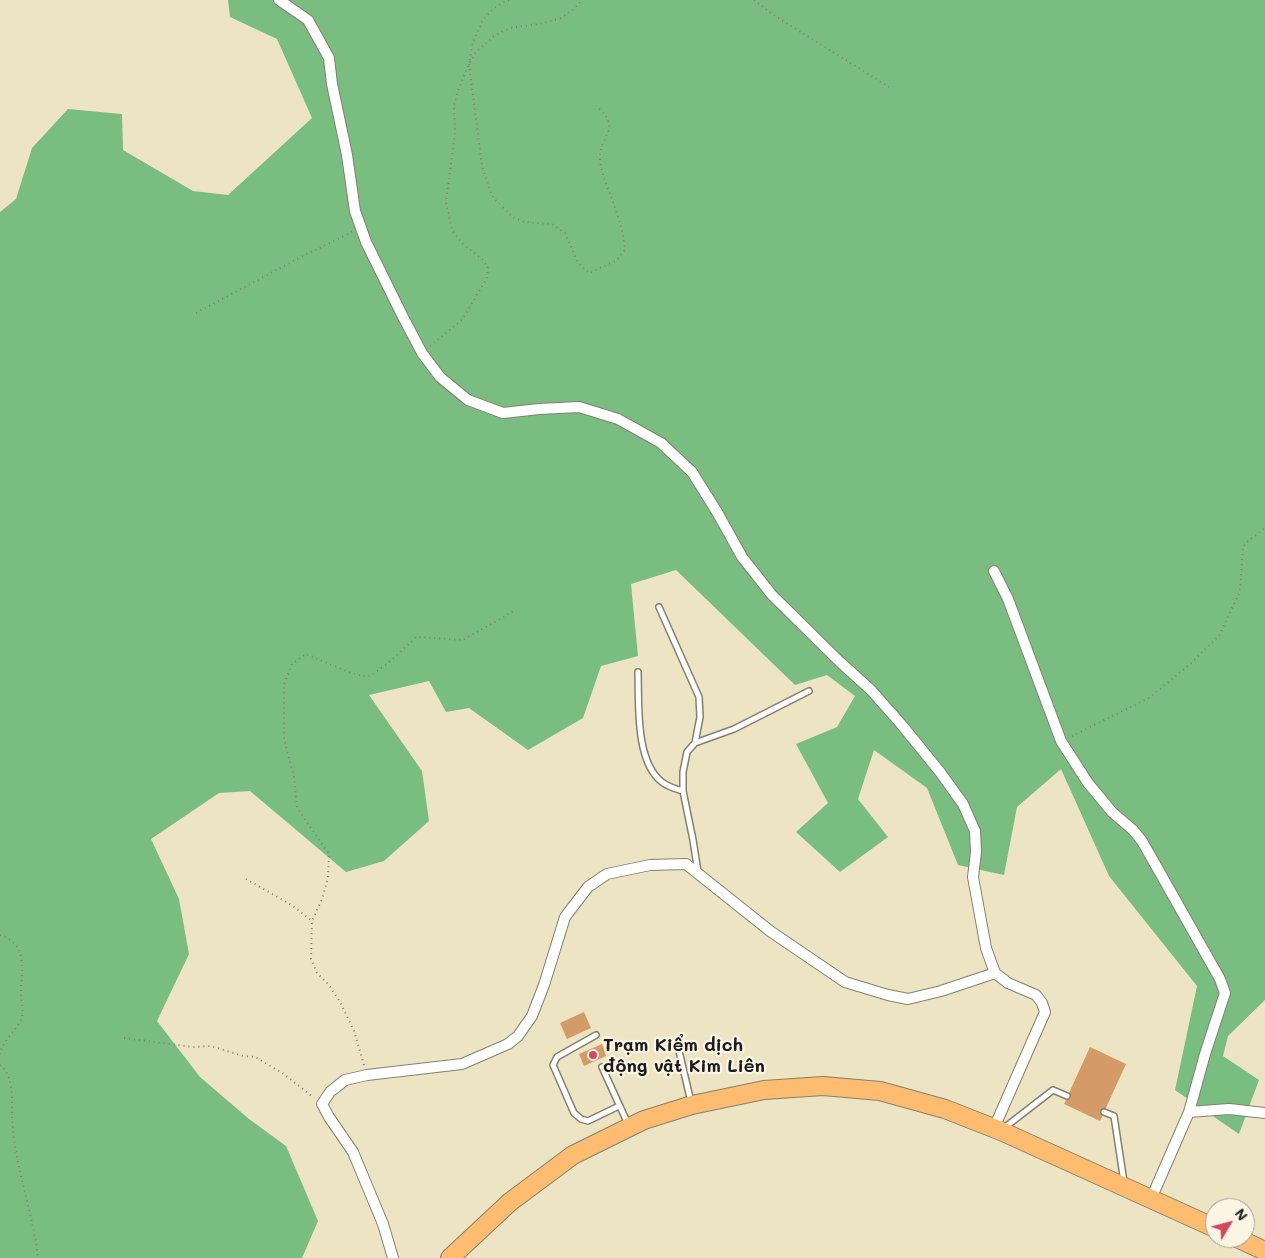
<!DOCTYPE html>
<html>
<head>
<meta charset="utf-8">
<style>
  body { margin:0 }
  #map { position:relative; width:1265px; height:1258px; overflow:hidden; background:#ece4c3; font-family:Mali,sans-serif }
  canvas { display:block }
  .north { position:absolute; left:1205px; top:1198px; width:50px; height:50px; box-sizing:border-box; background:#fcf5e5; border:1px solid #a29e95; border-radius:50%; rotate:53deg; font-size:14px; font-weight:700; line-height:20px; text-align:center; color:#1c1c1c }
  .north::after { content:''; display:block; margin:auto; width:18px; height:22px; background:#d1495b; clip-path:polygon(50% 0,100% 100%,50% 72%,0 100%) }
</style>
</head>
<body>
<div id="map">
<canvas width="1265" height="1258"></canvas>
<div class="north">N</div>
</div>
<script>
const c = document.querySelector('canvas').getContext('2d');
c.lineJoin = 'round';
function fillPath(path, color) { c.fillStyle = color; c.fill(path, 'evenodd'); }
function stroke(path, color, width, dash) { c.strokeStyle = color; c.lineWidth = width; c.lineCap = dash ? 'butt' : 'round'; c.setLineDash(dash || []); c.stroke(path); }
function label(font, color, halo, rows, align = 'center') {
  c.font = font + ' Mali,sans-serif'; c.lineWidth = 4.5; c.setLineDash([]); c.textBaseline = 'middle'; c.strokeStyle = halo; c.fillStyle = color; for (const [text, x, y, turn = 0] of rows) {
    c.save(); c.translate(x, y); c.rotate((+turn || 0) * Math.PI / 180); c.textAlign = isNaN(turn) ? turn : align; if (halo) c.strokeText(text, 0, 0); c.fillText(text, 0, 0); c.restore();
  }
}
fillPath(new Path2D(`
  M 228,0 L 1265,0 L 1265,1000 L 1228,1036 L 1223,1056 L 1259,1080 L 1239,1134 L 1175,1090 L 1197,986 L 1109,876 L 1061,769 L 1017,807 L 1004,875 L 958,865 L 927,788 L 874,750 L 858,799 L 888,837 L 840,872 L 796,832 L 828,803 L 796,744 L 837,727 L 855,696 L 827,675 L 795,685 L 676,570 L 631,584 L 638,656 L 601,666 L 583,718 L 528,750 L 469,708 L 446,712 L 429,681 L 369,695 L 422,771 L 429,821 L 384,861 L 346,872 L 250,791 L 219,793 L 151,839 L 179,899 L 189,954 L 157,1021 L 200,1077 L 249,1119 L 286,1146 L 318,1221 L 302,1258 L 0,1258 L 0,212 L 16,199 L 32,148 L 68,109 L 122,114 L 123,150 L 193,191 L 228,195 L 312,118 L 277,39 L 230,17 Z`), '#7abd80');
fillPath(new Path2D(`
  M 584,1012 L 591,1028 L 567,1039 L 560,1023 Z
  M 602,1044 L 606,1056 L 584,1066 L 579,1054 Z
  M 1090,1047 L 1126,1064 L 1100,1121 L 1064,1104 Z`), '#d49a68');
const lane = new Path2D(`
  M 659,607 L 699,697 L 700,717 L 695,743
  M 638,672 C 639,702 635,762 662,782 C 668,787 676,789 683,791
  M 698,872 L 693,840 L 683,791 L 683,772 L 687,752 L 695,743 L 734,729 L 809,691
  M 596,1035 L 557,1057 L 553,1065 L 574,1113 L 581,1119 L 588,1121 L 619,1106
  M 679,1051 L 691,1102
  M 602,1067 L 628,1124
  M 1104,1112 L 1114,1116 L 1124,1182
  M 1004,1128 L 1053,1090 L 1067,1096`);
const street = new Path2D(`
  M 279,0 L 308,20 L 329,58 L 332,84 L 347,155 L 355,211 L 366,242 L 403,317 L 422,353 L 440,377 L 468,400 L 503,413 L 539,409 L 579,407 L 618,419 L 661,443 L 692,472 L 717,512 L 742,557 L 772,595 L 840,662 L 871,690 L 901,724 L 940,772 L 963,804 L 975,831 L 976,852 L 973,877 L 986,948 L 995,973 L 1008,983 L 1036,995 L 1042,1003 L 1045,1012 L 994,1128
  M 994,571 L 1008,599 L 1061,741 L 1088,783 L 1112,812 L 1133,830 L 1142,841 L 1220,979 L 1225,993 L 1205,1054 L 1189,1112 L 1151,1199
  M 1189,1112 L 1229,1109 L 1265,1113
  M 393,1258 L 383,1224 L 353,1152 L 329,1117 L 322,1104 L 330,1092 L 345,1080 L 367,1075 L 462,1064 L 508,1044 L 518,1036 L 532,1016 L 544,985 L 565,917 L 588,887 L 607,874 L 650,865 L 686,864 L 770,931 L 845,982 L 888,995 L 908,999 L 941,991 L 995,973`);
const highway = new Path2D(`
  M 1237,1238 L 1265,1251
  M 450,1258 L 510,1202 L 573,1155 L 644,1120 L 692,1105 L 764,1090 L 823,1086 L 880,1091 L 945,1109 L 1001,1131 L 1215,1228`);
stroke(lane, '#848070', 8);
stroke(street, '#848070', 12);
stroke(highway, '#848070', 20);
stroke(new Path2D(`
  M 509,0 L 505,1 L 493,9 L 483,20 L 473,42 L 469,64 L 482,166 L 492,196 L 512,217 L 524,222 L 552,224 L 565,233 L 578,263 L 589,273 L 617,260 L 625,249 C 623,230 617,212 610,194 C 606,183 601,172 600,160 C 598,136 624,129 596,106
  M 754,0 L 772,14 L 889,87
  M 196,313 L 299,258 L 352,232
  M 430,346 L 462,320 L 487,278 L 488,267 L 482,259 L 463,244 L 452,230 L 446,202 L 455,133 L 454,106 L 457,93 L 469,64 L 476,52 L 494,36 L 510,28 L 544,23 L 561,18 L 574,9 L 582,0
  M 1072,736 L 1149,698 L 1189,665 L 1219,636 L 1240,591 L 1243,547 L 1247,542 L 1265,528
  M 246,879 L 293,906 L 312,921
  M 0,935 C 29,944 21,971 21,994 C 21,1001 24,1011 22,1017 C 17,1031 3,1039 0,1054
  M 124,1038 L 193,1047 L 211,1046 L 243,1056 L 255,1057 L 284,1074 L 314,1098
  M 0,1065 C 14,1076 12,1098 12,1115 C 13,1162 33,1211 38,1258
  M 364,1065 L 354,1031 L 340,1002 L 329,985 L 317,973 L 311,959 L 312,921 L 322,899 L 328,878 L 329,854 L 297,808 L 294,777 L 284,739 L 284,684 L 292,664 L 306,654 C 319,659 357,678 368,676 C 379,673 407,646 416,637 L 463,640 L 514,611`), '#848070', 2, [1, 4]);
stroke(lane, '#fff', 5);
stroke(street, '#fff', 10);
stroke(highway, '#febc70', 18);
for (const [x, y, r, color] of [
  [593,1055,5,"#d1495b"]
]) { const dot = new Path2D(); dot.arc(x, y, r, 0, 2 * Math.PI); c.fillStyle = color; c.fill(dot); stroke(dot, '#fcf5e5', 2); }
label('bold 18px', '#1c1c1c', '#fcf5e5', [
  ["Trạm Kiểm dịch",603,1045],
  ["động vật Kim Liên",603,1066]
], 'left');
</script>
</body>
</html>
